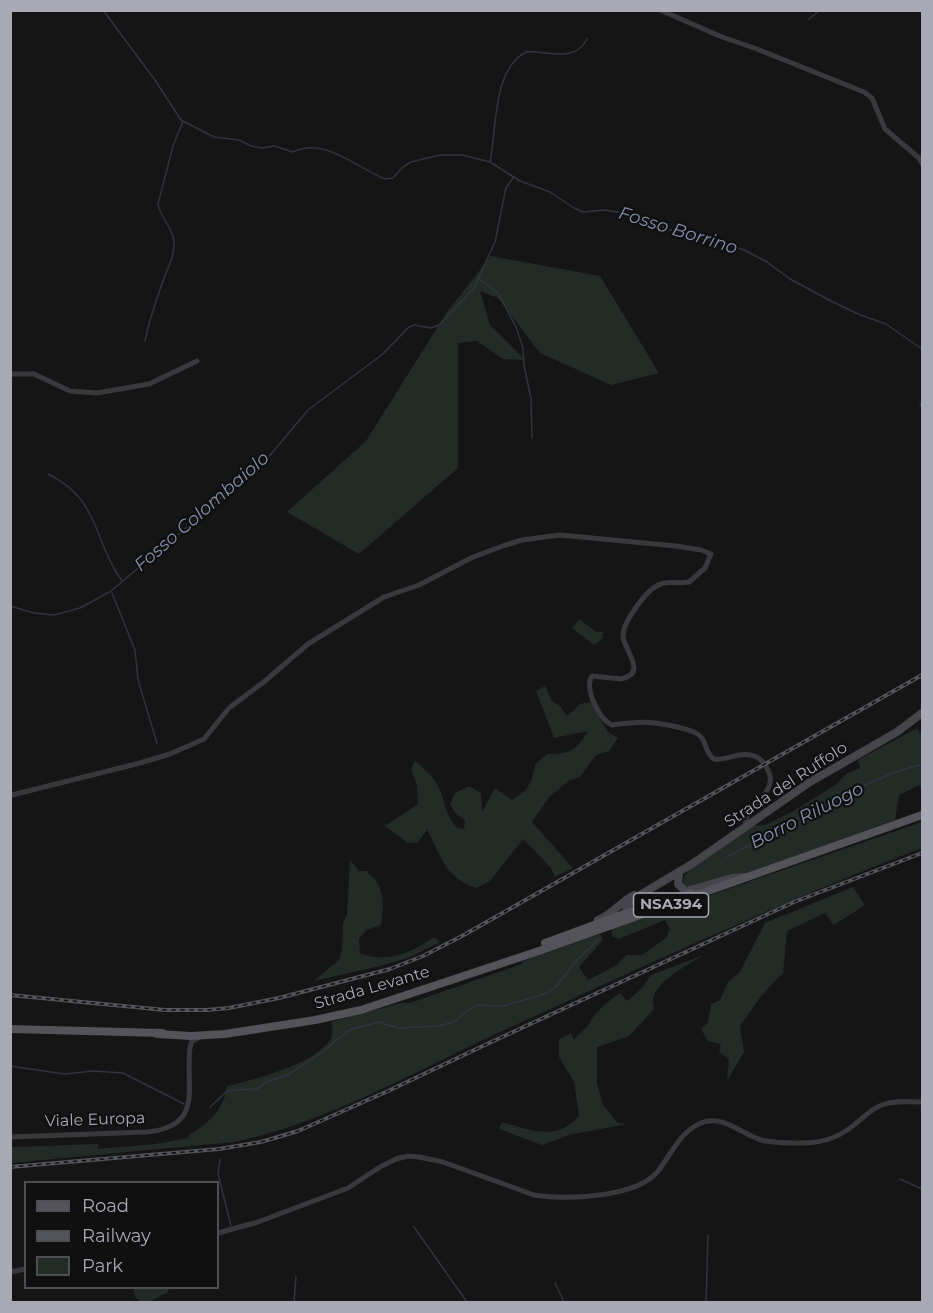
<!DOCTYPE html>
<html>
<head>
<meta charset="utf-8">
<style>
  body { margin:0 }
  #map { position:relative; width:933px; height:1313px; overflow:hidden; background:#151516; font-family:Montserrat,sans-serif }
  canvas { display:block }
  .frame { position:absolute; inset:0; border:12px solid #a8a9b5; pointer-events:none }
  .legend { position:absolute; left:24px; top:1181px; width:195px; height:108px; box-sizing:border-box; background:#101011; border:2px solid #4d4d53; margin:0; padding:8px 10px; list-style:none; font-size:18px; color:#a8a9b5 }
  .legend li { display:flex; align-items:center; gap:12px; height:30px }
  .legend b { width:30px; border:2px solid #4d4d53 }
</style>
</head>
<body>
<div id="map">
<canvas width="933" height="1313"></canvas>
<div class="frame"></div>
<ul class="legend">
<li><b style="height:8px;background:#535359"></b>Road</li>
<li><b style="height:8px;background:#53545a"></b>Railway</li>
<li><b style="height:16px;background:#232b27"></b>Park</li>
</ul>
</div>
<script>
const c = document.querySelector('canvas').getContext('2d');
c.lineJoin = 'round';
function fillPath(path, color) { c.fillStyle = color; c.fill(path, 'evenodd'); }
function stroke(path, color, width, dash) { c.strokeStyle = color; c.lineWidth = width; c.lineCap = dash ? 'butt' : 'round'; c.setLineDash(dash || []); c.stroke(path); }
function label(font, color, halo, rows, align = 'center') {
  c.font = font + ' Montserrat,sans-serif'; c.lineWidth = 4.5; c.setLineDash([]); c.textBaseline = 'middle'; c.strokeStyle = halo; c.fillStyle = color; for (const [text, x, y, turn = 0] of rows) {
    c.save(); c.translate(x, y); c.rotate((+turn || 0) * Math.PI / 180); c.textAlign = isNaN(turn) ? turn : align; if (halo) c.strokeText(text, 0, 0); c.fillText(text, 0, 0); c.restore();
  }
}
fillPath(new Path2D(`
  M 491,256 L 600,276 L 659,373 L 611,385 L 540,353 L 498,298 L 480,291 L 490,325 L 525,360 L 503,359 L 477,341 L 458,343 L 458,468 L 359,554 L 287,512 L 366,441 L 447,312 Z
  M 579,619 L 598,633 L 600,631 L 604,633 L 602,636 L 604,637 L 594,645 L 572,628 Z
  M 545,686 L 552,701 L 560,706 L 567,716 L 580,704 L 590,702 L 608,732 L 618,738 L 609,751 L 596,755 L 580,777 L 570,780 L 549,797 L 532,822 L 573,868 L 555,877 L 551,868 L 523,839 L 490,881 L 476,888 C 443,876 443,858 427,830 L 418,842 L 408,843 L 385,826 L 418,804 L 417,785 L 411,769 L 415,761 C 425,769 433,776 439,788 C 447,805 443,811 457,828 L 464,829 L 465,820 L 456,814 L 450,804 L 455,793 L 469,786 L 481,793 L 482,812 L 495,788 L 512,800 L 526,790 L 532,779 L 535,765 L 547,754 C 571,754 576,751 588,731 L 554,738 L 536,691 Z
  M 917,728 L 922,736 L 922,787 L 919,785 L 899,795 L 895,820 L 745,874 L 687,888 L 682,884 L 685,875 L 690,870 L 751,826 L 766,825 L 795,810 L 837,784 L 846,774 L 860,768 L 858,760 Z
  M 922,822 L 922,848 C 778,903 638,969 498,1033 C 412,1073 328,1122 234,1142 L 11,1163 L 10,1147 L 98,1144 L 98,1149 L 155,1144 L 189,1138 L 188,1135 C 208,1125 225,1108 227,1086 C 253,1080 315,1064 330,1040 C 334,1035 332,1028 332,1022 L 401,1003 L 410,1003 L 522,964 L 523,961 L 600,934 L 603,940 L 579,967 L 588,980 L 617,965 L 626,955 L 642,955 L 666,938 L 670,929 L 665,920 L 619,939 L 612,936 L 612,929 Z
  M 350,860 L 359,871 L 367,871 C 370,877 374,877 377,882 C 385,897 383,909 381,925 L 366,930 L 359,939 L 360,953 C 386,964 412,953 434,937 L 440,942 L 408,958 L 380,966 L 314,981 L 339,960 L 342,951 L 343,923 L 347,914 Z
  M 853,887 L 865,905 L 834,925 L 825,913 L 787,931 L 783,973 L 761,996 L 740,1026 L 744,1052 L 727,1081 L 729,1059 L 719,1052 L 721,1044 L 708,1041 L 701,1029 L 708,1022 L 711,1004 L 720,1000 L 728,982 L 740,972 L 765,923 Z
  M 704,955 C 689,964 656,981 653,999 C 653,1002 654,1006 654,1009 L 629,1036 L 597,1047 L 597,1083 L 603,1105 L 618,1123 L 627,1124 L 569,1135 L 542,1145 L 499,1129 L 502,1122 C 530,1130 556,1142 579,1116 L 574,1082 L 559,1057 L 559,1039 L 571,1033 L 574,1040 C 578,1034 583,1031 588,1026 C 590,1023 591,1019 593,1017 C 598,1010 612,998 620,993 L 627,1001 L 641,989 L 651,975 Z
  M 133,1288 L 169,1288 L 169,1289 L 168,1292 L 149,1302 L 141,1302 L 135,1297 Z`), '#232b27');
stroke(new Path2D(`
  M 103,10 L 155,80 L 181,120 L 214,137 L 239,140 L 251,146 L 262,148 L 274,146 L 293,152 C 324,136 357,168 385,179 L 393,178 L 403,167 L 411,162 L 440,155 L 462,155 L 490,162 L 520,181 L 550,192 L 574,208 L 583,212 L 604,210 L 637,215 L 670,230 L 742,249 L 767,262 L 790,279 L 831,301 L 858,314 L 886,324 L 922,349
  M 808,20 L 820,10
  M 490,162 C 497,129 492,70 526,52 C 548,50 574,64 587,39
  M 478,278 L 498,293 L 516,327 L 523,348 L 524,365 L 531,399 L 532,438
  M 145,341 C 149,320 157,299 164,278 C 168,267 175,255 174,242 C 173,227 160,218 158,204 L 173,146 L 183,121
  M 920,406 L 922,402
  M 48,474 C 101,500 92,539 122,581
  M 112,593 L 135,650 L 138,680 L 157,743
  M 10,606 L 34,613 L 54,615 L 80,608 L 111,591 L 212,506 L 230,488 L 266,460 L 308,410 L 383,354 L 409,327 L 414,325 L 431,328 L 439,325 L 474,288 L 495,242 L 506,188 L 513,178
  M 727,857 L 841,795 L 893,773 L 922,764
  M 10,1066 L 65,1074 L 93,1071 L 123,1073 L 184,1104
  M 210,1107 L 226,1092 L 235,1090 L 256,1089 L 269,1081 L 288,1075 L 324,1051 L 346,1032 L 355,1028 L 379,1022 L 398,1028 L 439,1026 L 453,1022 L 476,1005 L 503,1006 L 548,993 L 556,987 L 577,960 L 599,939
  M 220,1159 L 218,1174 L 231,1226
  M 900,1179 L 922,1189
  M 414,1227 L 467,1302
  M 555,1283 L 564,1302
  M 294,1302 L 296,1277
  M 706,1302 L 708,1235`), '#30343e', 1.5);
stroke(new Path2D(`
  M 660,10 L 722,37 L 757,49 L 864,92 L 872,98 L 885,129 L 919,158 L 922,164
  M 10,374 L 34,374 L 70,391 L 97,393 L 149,384 L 197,361
  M 12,795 L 140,763 L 170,754 L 204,739 L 229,708 L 265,681 L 308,644 L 384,597 L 419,585 L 473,557 L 503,546 L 522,540 L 560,535 L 676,546 L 701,550 L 711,554 L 705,568 L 689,582 C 679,584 670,581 661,584 C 647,588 623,622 623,636 C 623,649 649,673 621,679 L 592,676 C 584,689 599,719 612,725 C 640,721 650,721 677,727 C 684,729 693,730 699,735 C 707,741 704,752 714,759 C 726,761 738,752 750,755 C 757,756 762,760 765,765 C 785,792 744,804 745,826
  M 10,1137 L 147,1132 C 205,1126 185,1087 190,1047 L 192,1041 L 198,1038
  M 218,1233 L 258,1222 L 348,1188 L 380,1167 L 396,1159 L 408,1156 L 419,1157 L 443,1162 L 534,1195 C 566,1200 638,1198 659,1170 C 671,1154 681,1131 701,1123 C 722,1114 742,1134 761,1140 C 773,1143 789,1143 802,1143 C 826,1143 842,1136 860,1120 C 867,1114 873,1108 882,1105 C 895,1100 909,1102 922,1102
  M 10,1272 L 26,1269`), '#39383d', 5);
stroke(new Path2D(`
  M 679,872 L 678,884 L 683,889 L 687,891 L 732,878 L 744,877
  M 624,916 L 628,905 L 635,898 L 692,864 L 810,782 L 897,732 L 922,713
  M 598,920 C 612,915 620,902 634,895`), '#45454b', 8);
stroke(new Path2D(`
  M 545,943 L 624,914 L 691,893
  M 10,1029 L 162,1033
  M 157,1034 L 191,1036 L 225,1034 L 315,1020 L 361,1010 L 539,951 L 922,815`), '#535359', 8);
const rail = new Path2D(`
  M 10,995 L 165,1010 L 207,1010 L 229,1008 L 279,998 L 390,969 L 423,956 L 462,936 L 922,675
  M 10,1167 L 219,1149 L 261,1142 L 298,1131 L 388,1091 L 487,1044 L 794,902 L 922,853`);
stroke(rail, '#53545a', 4);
stroke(rail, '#101011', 1.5, [4.5]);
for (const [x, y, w] of [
  [671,905,75]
]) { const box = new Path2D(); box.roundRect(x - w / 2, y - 12, w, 24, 4.5); c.fillStyle = '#101011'; c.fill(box); stroke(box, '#a8a9b5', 1.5); }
label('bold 15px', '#a8a9b5', null, [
  ["NSA394",671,905]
]);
label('16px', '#a8a9b5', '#101011', [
  ["Strada del Ruffolo",786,785,-33],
  ["Strada Levante",372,988,-16],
  ["Viale Europa",95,1120,-2]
]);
label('italic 18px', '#838fac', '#101011', [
  ["Fosso Borrino",678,231,17],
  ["Fosso Colombaiolo",202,512,-41],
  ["Borro Riluogo",807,816,-27]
]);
</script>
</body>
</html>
